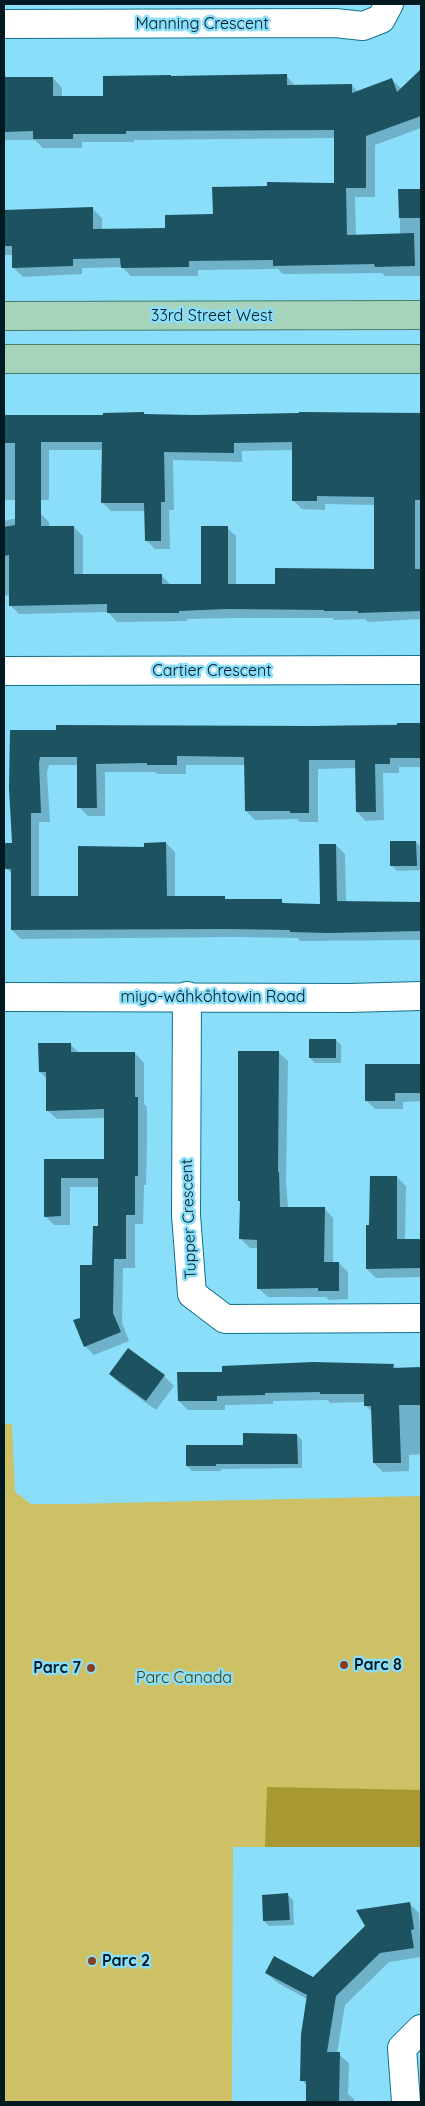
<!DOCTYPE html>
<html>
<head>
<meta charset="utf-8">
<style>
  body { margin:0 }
  #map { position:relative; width:425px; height:2106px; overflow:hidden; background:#8adefa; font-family:Quicksand,sans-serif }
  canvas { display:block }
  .frame { position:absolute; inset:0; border:5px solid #011a22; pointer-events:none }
</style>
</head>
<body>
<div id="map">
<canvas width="425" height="2106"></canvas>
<div class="frame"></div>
</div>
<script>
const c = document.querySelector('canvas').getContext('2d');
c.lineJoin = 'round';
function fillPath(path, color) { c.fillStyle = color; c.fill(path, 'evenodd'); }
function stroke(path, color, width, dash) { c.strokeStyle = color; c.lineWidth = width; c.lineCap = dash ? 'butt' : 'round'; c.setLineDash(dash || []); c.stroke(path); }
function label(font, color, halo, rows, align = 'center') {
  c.font = font + ' Quicksand,sans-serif'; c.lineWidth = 5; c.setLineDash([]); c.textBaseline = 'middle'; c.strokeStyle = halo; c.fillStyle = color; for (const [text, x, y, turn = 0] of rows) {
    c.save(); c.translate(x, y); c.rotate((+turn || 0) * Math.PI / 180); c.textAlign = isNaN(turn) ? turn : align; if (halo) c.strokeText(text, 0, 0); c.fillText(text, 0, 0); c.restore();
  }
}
fillPath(new Path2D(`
  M 4,1424 L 12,1424 L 15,1492 L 31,1504 L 70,1504 L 421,1496 L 421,1847 L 233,1847 L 232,2102 L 4,2102 Z`), '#cec064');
fillPath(new Path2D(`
  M 267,1787 L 421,1790 L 421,1847 L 265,1847 Z`), '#a79831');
fillPath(new Path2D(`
  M 421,70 L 421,128 L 375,145 L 375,197 L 355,197 L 356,236 L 400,235 L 400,190 L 421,190 L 421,276 L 385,276 L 382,273 L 283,274 L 278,269 L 198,270 L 198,276 L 131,276 L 122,267 L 82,268 L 82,274 L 23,277 L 13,267 L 13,255 L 4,255 L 4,211 L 92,208 L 102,218 L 102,231 L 167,230 L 214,215 L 336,184 L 335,138 L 134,140 L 134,142 L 82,142 L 82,148 L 43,148 L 35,140 L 4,140 L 4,76 L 9,78 L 53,78 L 62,88 L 62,98 L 104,98 L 286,75 L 295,86 L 352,85 L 358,92 L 392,80 L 402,89 Z
  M 300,413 L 421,414 L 421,619 L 368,622 L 365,619 L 334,620 L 333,618 L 235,618 L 187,619 L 187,621 L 117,622 L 108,612 L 19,614 L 10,605 L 10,595 L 4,596 L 4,521 L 40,513 L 49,522 L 49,527 L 74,527 L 83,536 L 83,575 L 161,575 L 170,584 L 202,585 L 227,528 L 236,536 L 236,585 L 276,585 L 375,571 L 375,505 L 325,504 L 325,510 L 302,509 L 293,500 L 293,450 L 242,451 L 242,462 L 173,460 L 174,510 L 169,510 L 170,549 L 155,549 L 146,540 L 145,511 L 111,511 L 102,502 L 103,450 L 49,450 L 49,500 L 4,500 L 4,416 L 233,416 Z
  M 421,724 L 421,767 L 399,767 L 399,773 L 383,773 L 384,820 L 366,821 L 357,812 L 357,768 L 318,769 L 318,822 L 300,822 L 297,819 L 255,820 L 246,811 L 245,765 L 186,765 L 186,774 L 157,774 L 155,772 L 105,772 L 105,816 L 88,816 L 79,807 L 78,765 L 49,765 L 47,773 L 50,822 L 39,822 L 39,898 L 79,898 L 145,848 L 166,843 L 175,852 L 175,898 L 281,900 L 285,905 L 322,905 L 336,845 L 345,854 L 346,902 L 421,903 L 421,940 L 300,941 L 298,938 L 234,937 L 21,939 L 12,930 L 12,874 L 6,868 L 14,844 L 11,731 Z
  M 416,842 L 421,847 L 421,870 L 397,871 L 392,866 Z
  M 336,1040 L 341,1045 L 341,1063 L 315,1063 L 310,1058 Z
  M 71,1045 L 79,1053 L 135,1053 L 144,1063 L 144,1104 L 147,1107 L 147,1143 L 146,1185 L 144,1185 L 143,1224 L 135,1224 L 135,1268 L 123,1268 L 122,1323 L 129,1341 L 94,1355 L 85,1346 L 81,1318 L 94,1267 L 99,1228 L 99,1187 L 70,1187 L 70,1225 L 54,1225 L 45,1216 L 45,1160 L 105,1160 L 105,1118 L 57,1119 L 47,1110 L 47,1079 L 40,1072 Z
  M 278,1052 L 288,1061 L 286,1181 L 288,1208 L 324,1208 L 333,1218 L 333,1263 L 339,1263 L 348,1272 L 348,1299 L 329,1300 L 326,1297 L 268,1297 L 258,1288 L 258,1248 L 250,1248 L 241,1239 L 241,1203 L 239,1201 Z
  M 366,1065 L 421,1065 L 421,1101 L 403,1102 L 403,1109 L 375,1109 L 366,1100 Z
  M 397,1177 L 406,1186 L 405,1240 L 421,1241 L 421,1277 L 376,1278 L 367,1269 L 371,1226 Z
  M 393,1365 L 397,1369 L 421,1368 L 421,1454 L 409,1455 L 409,1471 L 383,1472 L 374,1463 L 373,1413 L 365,1405 L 365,1402 L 330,1403 L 328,1400 L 273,1401 L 273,1404 L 225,1405 L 225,1410 L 188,1410 L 179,1401 L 223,1373 Z
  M 110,1374 L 164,1376 L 174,1386 L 156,1410 L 120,1384 Z
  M 297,1435 L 302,1440 L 302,1468 L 221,1469 L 221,1471 L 192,1471 L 187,1466 L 245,1446 Z
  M 288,1895 L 293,1900 L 294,1925 L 269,1926 L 264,1921 Z
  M 410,1904 L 419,1913 L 421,1957 L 389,1962 L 345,2005 L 337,2053 L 349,2063 L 348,2094 L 354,2099 L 354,2102 L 308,2102 L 307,2086 L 302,2080 L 307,1999 L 276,1982 L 266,1972 L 313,1979 Z`), '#0003');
fillPath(new Path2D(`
  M 421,69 L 421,116 L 366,136 L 366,188 L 346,188 L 347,235 L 414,233 L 415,266 L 375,267 L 374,264 L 273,266 L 273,260 L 189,261 L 189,267 L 121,268 L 120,258 L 73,259 L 73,266 L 12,268 L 12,246 L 4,246 L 4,210 L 93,207 L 93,229 L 165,228 L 165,215 L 213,214 L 212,187 L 267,186 L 267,182 L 334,183 L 334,130 L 126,131 L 126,134 L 73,134 L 73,139 L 33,139 L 33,131 L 4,132 L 4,77 L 53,77 L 53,96 L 103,96 L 103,76 L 171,75 L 171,76 L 287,74 L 287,85 L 352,84 L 352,93 L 392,78 L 397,92 Z
  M 398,189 L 421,189 L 421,218 L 399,218 Z
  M 144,412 L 144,414 L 194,415 L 299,413 L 299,412 L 421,413 L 421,500 L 415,500 L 415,569 L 421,569 L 421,611 L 358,613 L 358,611 L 324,611 L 324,610 L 226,609 L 179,611 L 179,613 L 107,613 L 107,604 L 9,606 L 9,555 L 4,556 L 4,527 L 15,525 L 15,443 L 4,443 L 4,415 L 103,415 L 103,413 ZM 41,442 L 102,442 L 101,503 L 144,503 L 145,541 L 161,541 L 161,502 L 165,502 L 164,452 L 234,453 L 234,443 L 292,442 L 292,501 L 317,501 L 317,496 L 374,497 L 374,569 L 275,568 L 275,584 L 228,584 L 228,526 L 201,526 L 201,584 L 162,584 L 162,574 L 74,574 L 74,526 L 41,526 Z
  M 397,723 L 421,723 L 421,758 L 390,758 L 390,764 L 375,764 L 376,812 L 356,812 L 355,760 L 309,760 L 309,813 L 290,813 L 290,811 L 245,811 L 244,757 L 177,756 L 177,765 L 147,765 L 147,763 L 96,764 L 97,808 L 77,808 L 77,757 L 40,757 L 39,763 L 41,813 L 31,813 L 31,896 L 78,896 L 78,846 L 144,847 L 144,843 L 166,842 L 167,896 L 225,896 L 225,899 L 282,899 L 282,903 L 320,904 L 319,844 L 336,844 L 337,901 L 421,902 L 421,931 L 329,933 L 290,932 L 290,930 L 225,929 L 11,930 L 11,869 L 5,869 L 5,843 L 12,843 L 9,788 L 10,730 L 56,730 L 56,725 L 316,726 L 397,725 Z
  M 390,841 L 416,841 L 417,866 L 390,866 Z
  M 309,1039 L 336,1039 L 336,1058 L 309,1058 Z
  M 38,1043 L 71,1043 L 71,1052 L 135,1052 L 135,1097 L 138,1097 L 138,1176 L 135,1176 L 135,1215 L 126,1215 L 126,1259 L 114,1259 L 113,1313 L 121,1332 L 84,1347 L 73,1320 L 80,1318 L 80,1265 L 92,1265 L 93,1226 L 98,1226 L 98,1178 L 61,1178 L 61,1216 L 44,1217 L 44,1159 L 104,1159 L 104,1109 L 46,1111 L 46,1072 L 39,1072 Z
  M 238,1051 L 279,1051 L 278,1172 L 279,1172 L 280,1207 L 325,1207 L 324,1262 L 339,1262 L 339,1291 L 318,1291 L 318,1288 L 257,1289 L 257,1240 L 239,1239 L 240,1201 L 238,1201 Z
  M 365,1064 L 421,1064 L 421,1093 L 395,1093 L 395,1101 L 365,1101 Z
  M 370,1176 L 397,1176 L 397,1239 L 421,1239 L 421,1268 L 366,1269 L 366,1225 L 369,1225 Z
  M 128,1348 L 165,1375 L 146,1401 L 109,1374 Z
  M 313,1362 L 394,1364 L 393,1368 L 421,1367 L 421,1405 L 399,1405 L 401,1463 L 373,1463 L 371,1406 L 364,1406 L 364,1394 L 320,1394 L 320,1392 L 265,1393 L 265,1395 L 217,1396 L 217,1401 L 178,1401 L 177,1372 L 222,1372 L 222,1366 Z
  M 243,1433 L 297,1434 L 298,1464 L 216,1464 L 216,1466 L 186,1466 L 186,1445 L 243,1445 Z
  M 288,1893 L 290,1920 L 263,1921 L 262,1895 Z
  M 410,1902 L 414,1929 L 411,1930 L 414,1948 L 380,1953 L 336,1996 L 327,2052 L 340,2052 L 339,2102 L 306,2102 L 306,2081 L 300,2081 L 301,2034 L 307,1995 L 265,1973 L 274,1956 L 313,1977 L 365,1926 L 356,1910 Z`), '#1d5261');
const minor = new Path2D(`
  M 4,24 L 335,23 L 363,26 L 381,19 L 389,4
  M 4,671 L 421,670
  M 187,996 L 186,1215 L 192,1294 L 225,1319 L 421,1318
  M 4,997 L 349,998 L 421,996
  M 406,2102 L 402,2048 L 421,2029`);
const major = new Path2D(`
  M 4,316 L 421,315
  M 4,359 L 421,359`);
stroke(minor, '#10728b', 30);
stroke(major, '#457f6a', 30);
stroke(minor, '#fff', 28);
stroke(major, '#a5d3bc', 28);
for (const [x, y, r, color] of [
  [344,1665,5,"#863e21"],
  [91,1668,5,"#863e21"],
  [92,1961,5,"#863e21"]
]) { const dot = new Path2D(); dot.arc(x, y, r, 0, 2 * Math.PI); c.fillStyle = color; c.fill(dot); stroke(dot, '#8adefa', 2); }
label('16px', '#011a22', '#8adefa', [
  ["Manning Crescent",202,24],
  ["33rd Street West",212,316],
  ["Cartier Crescent",212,671],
  ["miyo-wâhkôhtowin Road",213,997],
  ["Tupper Crescent",189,1219,-92]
]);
label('bold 16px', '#011a22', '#8adefa', [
  ["Parc 8",354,1665],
  ["Parc 7",81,1668,"right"],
  ["Parc 2",102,1961]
], 'left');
label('16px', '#484007', '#8adefa', [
  ["Parc Canada",184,1678]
]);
</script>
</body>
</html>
